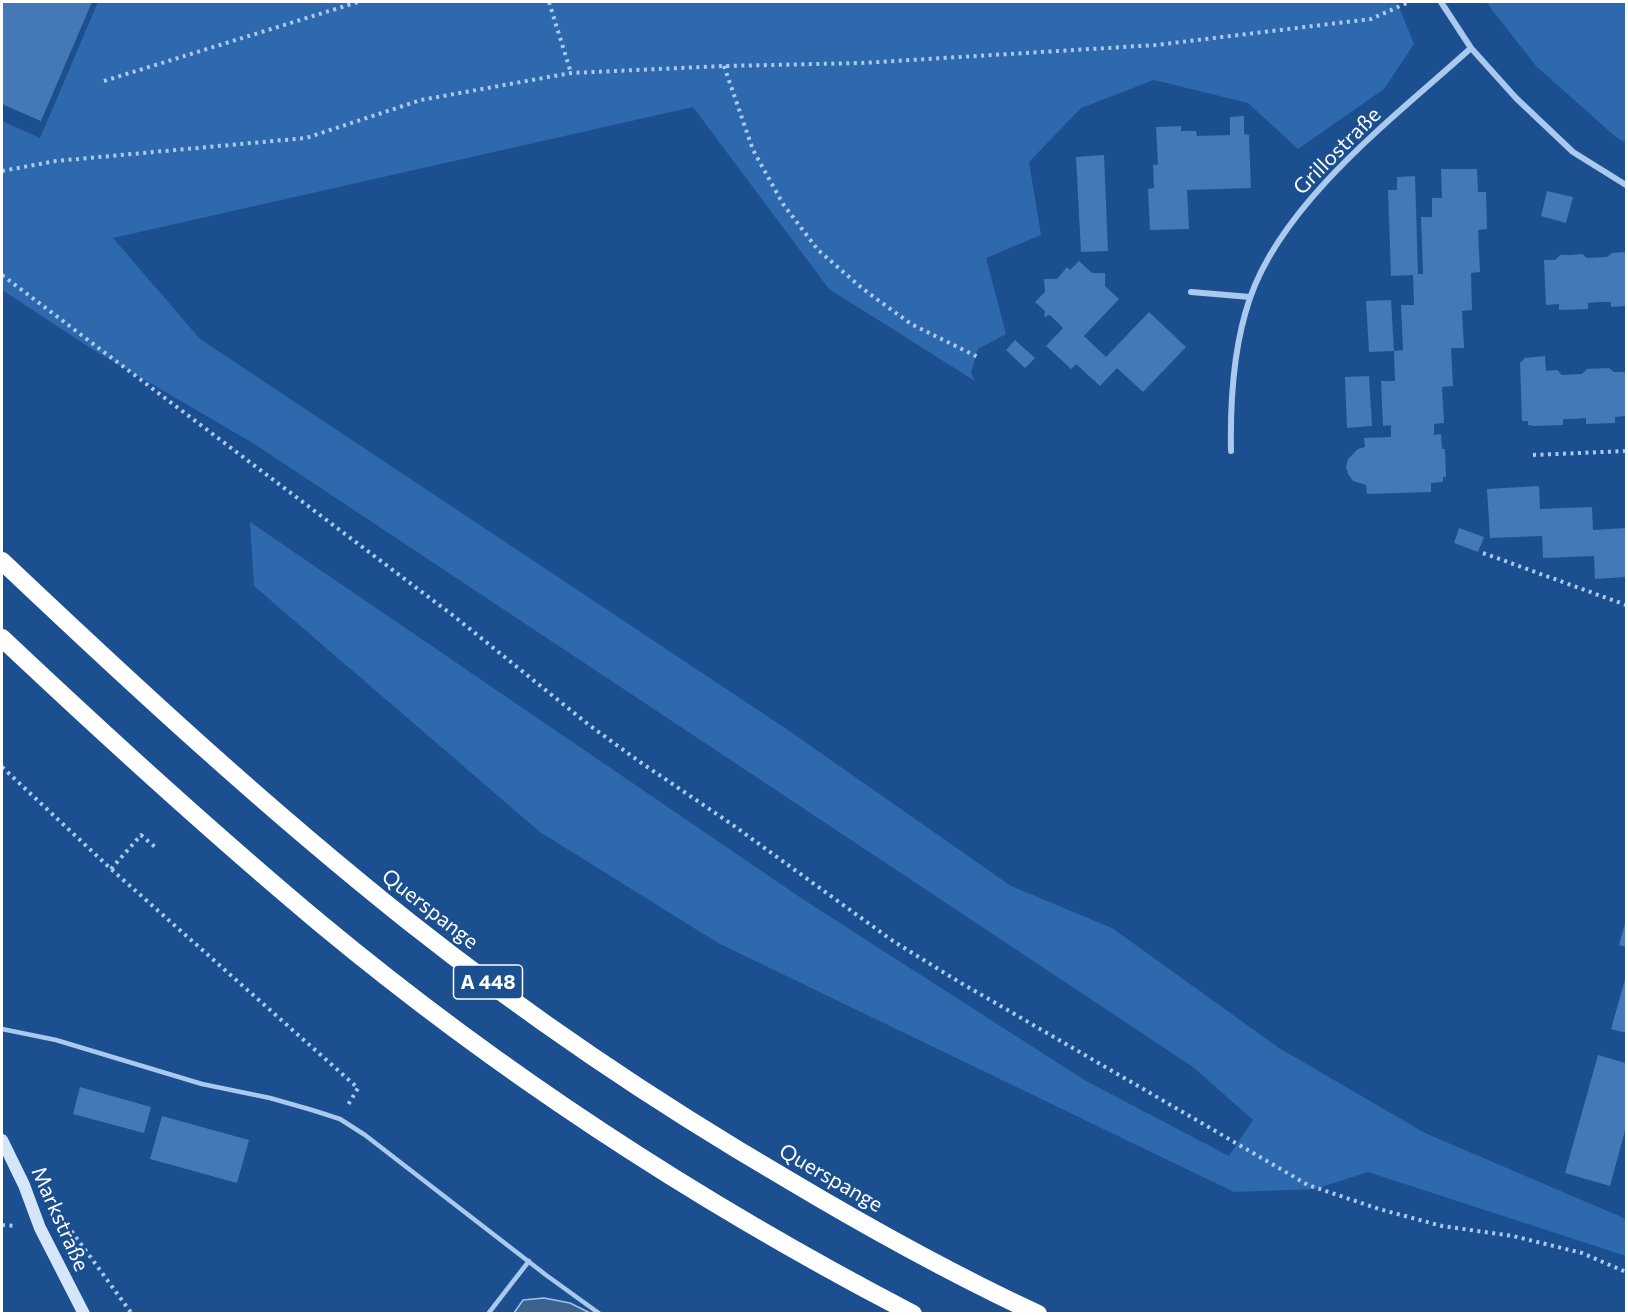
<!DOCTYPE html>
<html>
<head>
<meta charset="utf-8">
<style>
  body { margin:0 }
  #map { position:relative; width:1628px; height:1315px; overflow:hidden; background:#1b4f8f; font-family:Commissioner,sans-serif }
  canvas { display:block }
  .frame { position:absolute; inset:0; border:3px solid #fff; pointer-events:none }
</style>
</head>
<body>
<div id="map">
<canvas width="1628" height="1315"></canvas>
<div class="frame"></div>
</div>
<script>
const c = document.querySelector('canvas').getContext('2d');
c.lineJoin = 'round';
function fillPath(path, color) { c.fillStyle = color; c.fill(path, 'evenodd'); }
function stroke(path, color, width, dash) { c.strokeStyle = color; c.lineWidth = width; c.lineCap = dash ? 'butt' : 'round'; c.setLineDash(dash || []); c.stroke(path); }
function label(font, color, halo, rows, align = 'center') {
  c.font = font + ' Commissioner,sans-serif'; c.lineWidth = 4.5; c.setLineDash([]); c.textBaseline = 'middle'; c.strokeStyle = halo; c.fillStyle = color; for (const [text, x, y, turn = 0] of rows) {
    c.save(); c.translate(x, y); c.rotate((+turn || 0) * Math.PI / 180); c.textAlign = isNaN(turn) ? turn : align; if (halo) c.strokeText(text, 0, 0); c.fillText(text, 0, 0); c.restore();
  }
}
fillPath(new Path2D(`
  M 98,2 L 1397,2 L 1414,44 L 1384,89 L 1298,149 L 1248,103 L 1154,80 L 1081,108 L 1029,162 L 1041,235 L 986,258 L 1006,334 L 978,349 L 971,373 L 975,381 L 829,289 L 693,107 L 113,238 L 200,339 L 785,728 L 1011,886 L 1112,928 L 1279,1048 L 1425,1133 L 1626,1219 L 1626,1256 L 1368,1172 L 1315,1189 L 1234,1192 L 718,943 L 540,832 L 254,586 L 250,522 L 804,900 L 1086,1081 L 1229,1156 L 1253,1120 L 1193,1067 L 256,445 L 92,349 L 2,290 L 2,121 L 40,138 Z
  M 1486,2 L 1626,2 L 1626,143 L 1617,138 L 1536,66 Z`), '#2e69ad');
const water = new Path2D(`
  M 544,1298 L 570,1303 L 590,1313 L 514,1313 L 523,1300 Z`);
fillPath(water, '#3c6290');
stroke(water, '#9cc4f0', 1.5);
fillPath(new Path2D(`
  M 2,2 L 92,2 L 41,121 L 2,104 Z
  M 1244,116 L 1244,134 L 1249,135 L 1251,188 L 1187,190 L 1189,229 L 1150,230 L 1148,189 L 1154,188 L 1153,165 L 1158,165 L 1156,127 L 1181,126 L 1181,131 L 1196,131 L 1197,136 L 1230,135 L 1230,117 Z
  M 1104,155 L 1108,251 L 1081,252 L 1076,157 Z
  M 1441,169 L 1477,169 L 1478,192 L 1486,192 L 1487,229 L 1478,230 L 1480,272 L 1471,273 L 1472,310 L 1462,311 L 1464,348 L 1451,348 L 1453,386 L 1442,387 L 1444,423 L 1434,424 L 1434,435 L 1441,434 L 1442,449 L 1445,449 L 1446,477 L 1443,477 L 1443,482 L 1431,483 L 1431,492 L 1367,494 L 1366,485 L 1353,481 L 1348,474 L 1346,467 L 1348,459 L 1358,449 L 1365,447 L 1364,438 L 1391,437 L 1391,425 L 1383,426 L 1381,381 L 1395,381 L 1394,351 L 1403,350 L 1401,305 L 1414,305 L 1413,275 L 1391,276 L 1388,190 L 1397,190 L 1397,177 L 1415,176 L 1418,274 L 1423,274 L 1421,217 L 1432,217 L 1432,198 L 1442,198 Z
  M 1547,191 L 1573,197 L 1566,223 L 1541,216 Z
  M 1626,252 L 1626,306 L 1611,307 L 1611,302 L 1599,302 L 1588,303 L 1588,309 L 1559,310 L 1559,304 L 1546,305 L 1544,260 L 1555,260 L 1560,255 L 1571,255 L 1582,254 L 1587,258 L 1607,257 L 1612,253 Z
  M 1079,261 L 1092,273 L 1105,273 L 1105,286 L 1119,299 L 1084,336 L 1106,357 L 1149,312 L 1186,347 L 1143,392 L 1117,368 L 1100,386 L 1076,364 L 1071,369 L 1046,346 L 1063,328 L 1050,315 L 1044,317 L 1045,311 L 1035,302 L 1045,292 L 1044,279 L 1057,279 L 1067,267 L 1070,270 Z
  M 1391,300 L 1394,351 L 1369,352 L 1366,301 Z
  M 1015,340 L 1035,358 L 1025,368 L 1006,350 Z
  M 1545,356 L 1546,371 L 1557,370 L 1562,375 L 1582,374 L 1587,369 L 1609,368 L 1614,372 L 1626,372 L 1626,416 L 1615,417 L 1615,423 L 1586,424 L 1586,418 L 1574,419 L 1563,419 L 1563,425 L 1534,426 L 1528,425 L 1528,421 L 1522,421 L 1520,363 L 1525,358 Z
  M 1369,376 L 1372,426 L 1347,428 L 1345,377 Z
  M 1539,486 L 1540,509 L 1592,507 L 1593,530 L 1626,528 L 1626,577 L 1595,579 L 1594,556 L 1543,558 L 1542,536 L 1490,538 L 1487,489 Z
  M 1459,528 L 1484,537 L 1478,552 L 1454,543 Z
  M 1626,920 L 1626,947 L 1619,945 Z
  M 1626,976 L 1626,1033 L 1611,1029 Z
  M 1598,1055 L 1626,1063 L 1626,1127 L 1610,1186 L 1565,1173 Z
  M 80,1087 L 151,1107 L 144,1133 L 73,1114 Z
  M 162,1116 L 249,1140 L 237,1183 L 150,1159 Z`), '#4478b7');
stroke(new Path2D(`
  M 549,2 L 571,73
  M 724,66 L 753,150 L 783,204 L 818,250 L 863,289 L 911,324 L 980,358
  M 104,81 L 358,2
  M 2,171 L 56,161 L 306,138 L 421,100 L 571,73 L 724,66 L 862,63 L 1156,45 L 1371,19 L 1409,2
  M 2,275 L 455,617 L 589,725 L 640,762 L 730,823 L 893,941 L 956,980 L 1308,1185 L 1379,1209 L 1442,1226 L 1513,1236 L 1582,1253 L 1626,1272
  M 1533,455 L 1626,451
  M 1483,553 L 1626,605
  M 2,767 L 111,869 L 358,1088 L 348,1105
  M 111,869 L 141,835 L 155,847
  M 2,1225 L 16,1226
  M 65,1229 L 70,1229 L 132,1314`), '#a9c9ee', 4, [3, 4.5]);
stroke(new Path2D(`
  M 2,1029 L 56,1040 L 202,1084 L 270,1098 L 312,1110 L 340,1119 L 365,1135 L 546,1275 L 600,1314
  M 488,1314 L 529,1261`), '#a9c9ee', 4.5);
stroke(new Path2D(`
  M 1441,2 L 1471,48 L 1516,98 L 1573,152 L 1626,185
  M 1191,292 L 1250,297
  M 1231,451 C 1230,400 1233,347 1250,298 C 1284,200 1396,116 1471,48`), '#a9c9ee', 6);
stroke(new Path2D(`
  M 2,1140 L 24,1185 L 40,1228 L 84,1314`), '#d6e6fa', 12);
stroke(new Path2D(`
  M 2,561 C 133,685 266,808 408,921 C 528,1016 655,1102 787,1179 C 869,1228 952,1274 1038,1314
  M 2,638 C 106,736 211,832 321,924 C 503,1075 703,1205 913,1314`), '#fff', 18);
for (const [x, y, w] of [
  [488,982,69]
]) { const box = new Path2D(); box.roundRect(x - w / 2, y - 17, w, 34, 4.5); c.fillStyle = '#1b4f8f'; c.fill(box); stroke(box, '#fff', 1.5); }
label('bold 20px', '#fff', null, [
  ["A 448",488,982]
]);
label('21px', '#fff', '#1b4f8f', [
  ["Grillostraße",1337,151,-45],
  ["Querspange",430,909,38],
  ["Querspange",831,1178,30],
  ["Markstraße",60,1219,66]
]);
</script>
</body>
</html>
